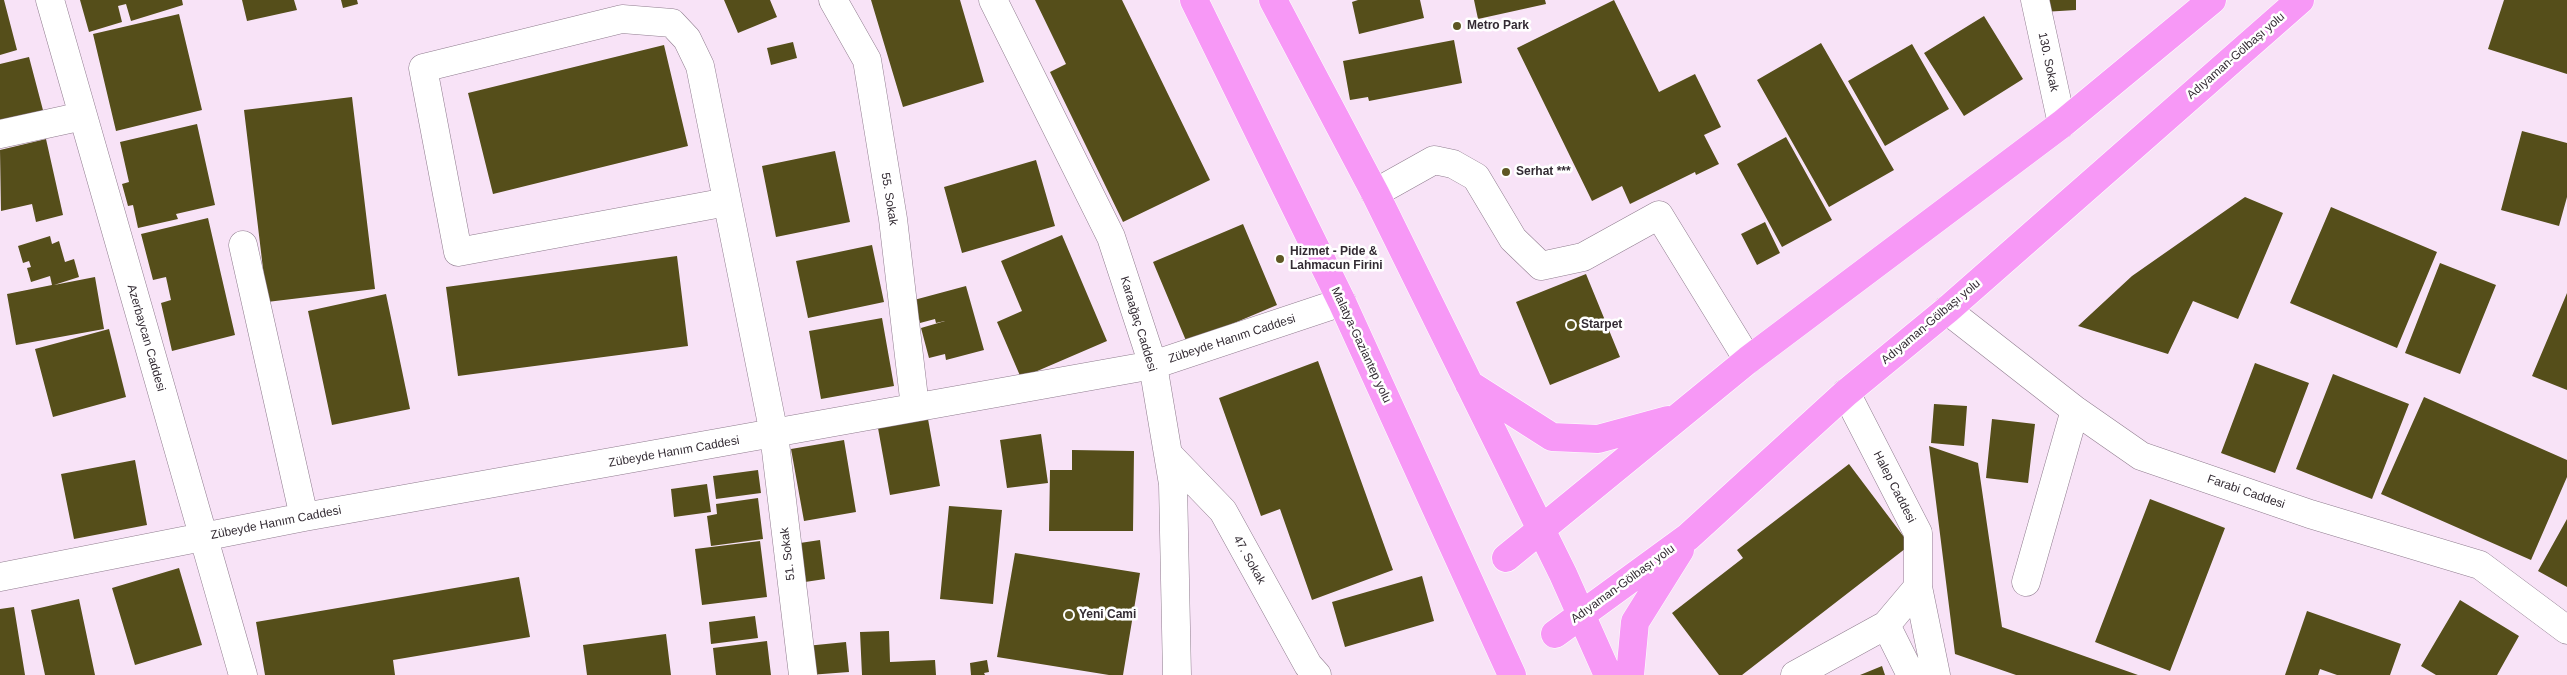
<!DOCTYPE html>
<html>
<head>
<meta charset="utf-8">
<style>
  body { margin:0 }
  canvas { display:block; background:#f8e3f7 }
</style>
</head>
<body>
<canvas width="2567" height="675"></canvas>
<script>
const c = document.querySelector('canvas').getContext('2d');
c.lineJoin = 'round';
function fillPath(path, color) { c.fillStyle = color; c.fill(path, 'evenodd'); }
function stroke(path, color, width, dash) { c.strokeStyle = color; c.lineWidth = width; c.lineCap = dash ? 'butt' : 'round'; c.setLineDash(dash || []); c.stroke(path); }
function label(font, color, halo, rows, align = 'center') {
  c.font = font + ' Helvetica,sans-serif'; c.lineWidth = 5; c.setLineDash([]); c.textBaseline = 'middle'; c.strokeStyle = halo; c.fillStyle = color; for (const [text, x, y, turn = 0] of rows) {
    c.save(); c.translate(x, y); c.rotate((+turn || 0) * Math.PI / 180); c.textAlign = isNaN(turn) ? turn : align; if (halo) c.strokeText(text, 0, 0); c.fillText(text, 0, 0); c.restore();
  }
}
fillPath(new Path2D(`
  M 0,0 L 4,0 L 17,50 L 0,55 Z
  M 80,0 L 182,0 L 183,5 L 131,21 L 126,4 L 118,6 L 122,22 L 89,32 Z
  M 242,0 L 294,0 L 297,10 L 247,21 Z
  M 341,0 L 357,0 L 358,4 L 343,8 Z
  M 724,0 L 770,0 L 777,17 L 738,33 Z
  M 871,0 L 960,0 L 984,82 L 903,107 Z
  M 1035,0 L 1122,0 L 1210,180 L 1123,222 L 1050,72 L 1066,64 Z
  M 1358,0 L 1420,0 L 1424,18 L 1359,34 L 1352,2 Z
  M 1474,0 L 1545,0 L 1546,4 L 1478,19 Z
  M 1614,0 L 1659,92 L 1695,74 L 1721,127 L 1704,135 L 1719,164 L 1696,175 L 1695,172 L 1630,204 L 1622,186 L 1592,201 L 1517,48 Z
  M 2043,0 L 2076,0 L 2076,10 L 2043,12 Z
  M 2504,0 L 2567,0 L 2567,74 L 2488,49 Z
  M 179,14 L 202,110 L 116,131 L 93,34 Z
  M 1984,16 L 2023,79 L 1964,116 L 1924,53 Z
  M 1454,40 L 1462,83 L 1369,101 L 1368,97 L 1350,100 L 1343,61 Z
  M 793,42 L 797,58 L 771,65 L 767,48 Z
  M 1821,43 L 1894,170 L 1829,207 L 1757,80 Z
  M 1912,44 L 1949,109 L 1885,146 L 1848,81 Z
  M 664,45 L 688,146 L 493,194 L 468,93 Z
  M 29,57 L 44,114 L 0,126 L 0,64 Z
  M 352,97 L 375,289 L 267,302 L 244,110 Z
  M 197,124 L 215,205 L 176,214 L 178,219 L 138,228 L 133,205 L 128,206 L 122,184 L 129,182 L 120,142 Z
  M 2522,131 L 2567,143 L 2567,197 L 2559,226 L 2501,210 Z
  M 1786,137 L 1832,220 L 1782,247 L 1737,164 Z
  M 46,139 L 63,215 L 36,222 L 32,204 L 1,211 L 0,150 Z
  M 835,151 L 850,222 L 776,237 L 762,166 Z
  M 1036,160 L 1055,226 L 962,253 L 944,187 Z
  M 2245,197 L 2283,213 L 2238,319 L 2193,301 L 2168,354 L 2078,326 L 2132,276 Z
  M 2331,207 L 2437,252 L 2397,348 L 2290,303 Z
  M 208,218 L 235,335 L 172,351 L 161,303 L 171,300 L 166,277 L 153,280 L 141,234 Z
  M 1765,222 L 1780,253 L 1757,265 L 1741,234 Z
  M 1243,224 L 1277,305 L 1187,343 L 1153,262 Z
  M 1062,235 L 1107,341 L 1021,378 L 997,322 L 1022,311 L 1001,261 Z
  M 50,236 L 52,244 L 59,241 L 65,262 L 74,259 L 79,277 L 54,285 L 95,277 L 104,329 L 16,345 L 7,294 L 52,285 L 50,276 L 31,282 L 27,268 L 31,267 L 29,261 L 23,263 L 18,246 Z
  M 872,245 L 884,302 L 808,318 L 796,261 Z
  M 677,256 L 688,346 L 458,376 L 446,287 Z
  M 2440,263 L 2496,285 L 2460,374 L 2405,353 Z
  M 1586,274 L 1620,357 L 1550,385 L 1516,302 Z
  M 966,286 L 984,350 L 946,360 L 945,354 L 929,358 L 921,328 L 945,321 L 936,323 L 935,319 L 920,323 L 914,300 Z
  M 2567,293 L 2567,390 L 2532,376 Z
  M 386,294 L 410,409 L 332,425 L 308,311 Z
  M 882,318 L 894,386 L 821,399 L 809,331 Z
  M 109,329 L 126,397 L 53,417 L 35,349 Z
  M 1318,361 L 1393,570 L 1312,600 L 1280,509 L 1261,516 L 1219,398 Z
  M 2255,363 L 2309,383 L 2275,473 L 2221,453 Z
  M 2333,374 L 2409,404 L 2372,499 L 2296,469 Z
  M 2424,397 L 2567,460 L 2567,477 L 2531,560 L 2381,494 Z
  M 1934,404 L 1967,406 L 1964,446 L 1931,443 Z
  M 928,419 L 940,486 L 890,495 L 878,428 Z
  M 1992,419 L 2035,424 L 2028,483 L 1986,478 Z
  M 1041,434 L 1048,483 L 1007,488 L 1000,440 Z
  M 844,440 L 856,512 L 804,521 L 791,449 Z
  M 1929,446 L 1978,463 L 2002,627 L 2138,675 L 2016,675 L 1955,654 Z
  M 1072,450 L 1134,451 L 1133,531 L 1049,531 L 1050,470 L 1072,470 Z
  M 135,460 L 147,525 L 74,539 L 61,474 Z
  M 1849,464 L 1910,545 L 1742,675 L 1719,675 L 1672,613 L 1743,558 L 1737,550 Z
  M 758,470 L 761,493 L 716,499 L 713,476 Z
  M 707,484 L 711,512 L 674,517 L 671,489 Z
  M 758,498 L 763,539 L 711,546 L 707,516 L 717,514 L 716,504 Z
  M 2150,499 L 2225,528 L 2170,671 L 2095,642 Z
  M 949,506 L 1002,510 L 993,604 L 940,599 Z
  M 2567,519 L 2567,587 L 2538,571 Z
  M 820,540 L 825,579 L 805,582 L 800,543 Z
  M 760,541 L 767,597 L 702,605 L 695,549 Z
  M 1015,553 L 1140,573 L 1123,675 L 1109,675 L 997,657 Z
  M 179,568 L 202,645 L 135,665 L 112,588 Z
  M 1422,576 L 1434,621 L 1345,647 L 1332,602 Z
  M 519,577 L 530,637 L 393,660 L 395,675 L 265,675 L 256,622 Z
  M 79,599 L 95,675 L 45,675 L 31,610 Z
  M 2460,600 L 2519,636 L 2497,675 L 2436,675 L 2421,666 Z
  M 14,607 L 25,675 L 0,675 L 0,609 Z
  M 2307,611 L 2401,644 L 2390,675 L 2337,675 L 2320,669 L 2318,675 L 2285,675 Z
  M 755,616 L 758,638 L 711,644 L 709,622 Z
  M 889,631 L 890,662 L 935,660 L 936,675 L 862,675 L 860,632 Z
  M 666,634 L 671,675 L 587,675 L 583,645 Z
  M 767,641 L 771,675 L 716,675 L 713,648 Z
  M 846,642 L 849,672 L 809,675 L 806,646 Z
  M 987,660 L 989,672 L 984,673 L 985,675 L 971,675 L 970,663 Z
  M 1882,666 L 1885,675 L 1860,675 Z`), '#554e1a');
const minor = new Path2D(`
  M 50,0 L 243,675
  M 833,0 L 867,60 L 893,219 L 915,407
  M 993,0 L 1111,237 L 1153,365 L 1173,484 L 1177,675
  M 2035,0 L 2062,124
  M 0,134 L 83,116
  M 1375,193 L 1434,160 L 1453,164 L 1476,177 L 1513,239 L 1541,266 L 1583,257 L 1659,215 L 1748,360
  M 727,202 L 458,252 L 423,68 L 622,19 L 672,23 L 687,39 L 700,66 L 774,434 L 803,675
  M 243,245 L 304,517
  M 1947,310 L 2075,410 L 2141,456 L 2310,514 L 2480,565 L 2567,630
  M 1846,393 L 1918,533 L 1918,587 L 1936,675
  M 1168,454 L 1223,511 L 1308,665 L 1317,675
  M 0,577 L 304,517 L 1153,365 L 1342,302
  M 2026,582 L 2075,410
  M 1886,625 L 1911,675
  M 1795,675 L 1886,625 L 1918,587`);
const highway = new Path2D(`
  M 1194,0 L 1342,302 L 1512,675
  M 1273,0 L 1375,193 L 1563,574 L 1608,675
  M 1469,384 L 1552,437 L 1598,439 L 1668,420
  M 1506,558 L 1748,360 L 2062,124 L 2212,0
  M 1555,634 L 1688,537 L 1846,393 L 1947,310 L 2300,0
  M 1630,675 L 1635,622 L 1680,550`);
stroke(minor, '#907d8f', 29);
stroke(highway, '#fff', 29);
stroke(minor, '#fff', 28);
stroke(highway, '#f798f6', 28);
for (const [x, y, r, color] of [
  [1457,26,5,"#5e5723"],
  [1506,172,5,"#5e5723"],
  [1280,259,5,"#5e5723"],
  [1571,325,5,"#5e5723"],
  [1069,615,5,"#5e5723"]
]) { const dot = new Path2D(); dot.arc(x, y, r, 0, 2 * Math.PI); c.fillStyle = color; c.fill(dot); stroke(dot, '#fff', 2); }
label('bold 12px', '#332b33', '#fff', [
  ["Metro Park",1467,26],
  ["Serhat ***",1516,172],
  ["Hizmet - Pide &",1290,252],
  ["Lahmacun Firini",1290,266],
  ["Starpet",1581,325],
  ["Yeni Cami",1079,615]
], 'left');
label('12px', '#332b33', '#fff', [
  ["Adıyaman-Gölbaşı yolu",2236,56,-41],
  ["130. Sokak",2048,62,78],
  ["55. Sokak",889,199,81],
  ["Adıyaman-Gölbaşı yolu",1931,322,-40],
  ["Karaağaç Caddesi",1138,324,73],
  ["Azerbaycan Caddesi",146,338,74],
  ["Zübeyde Hanım Caddesi",1232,339,-18],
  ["Malatya-Gaziantep yolu",1361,345,65],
  ["Zübeyde Hanım Caddesi",674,452,-10],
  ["Halep Caddesi",1894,487,63],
  ["Farabi Caddesi",2246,492,19],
  ["Zübeyde Hanım Caddesi",276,523,-11],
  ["51. Sokak",788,554,-97],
  ["47. Sokak",1249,560,61],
  ["Adıyaman-Gölbaşı yolu",1623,584,-36]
]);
</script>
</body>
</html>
